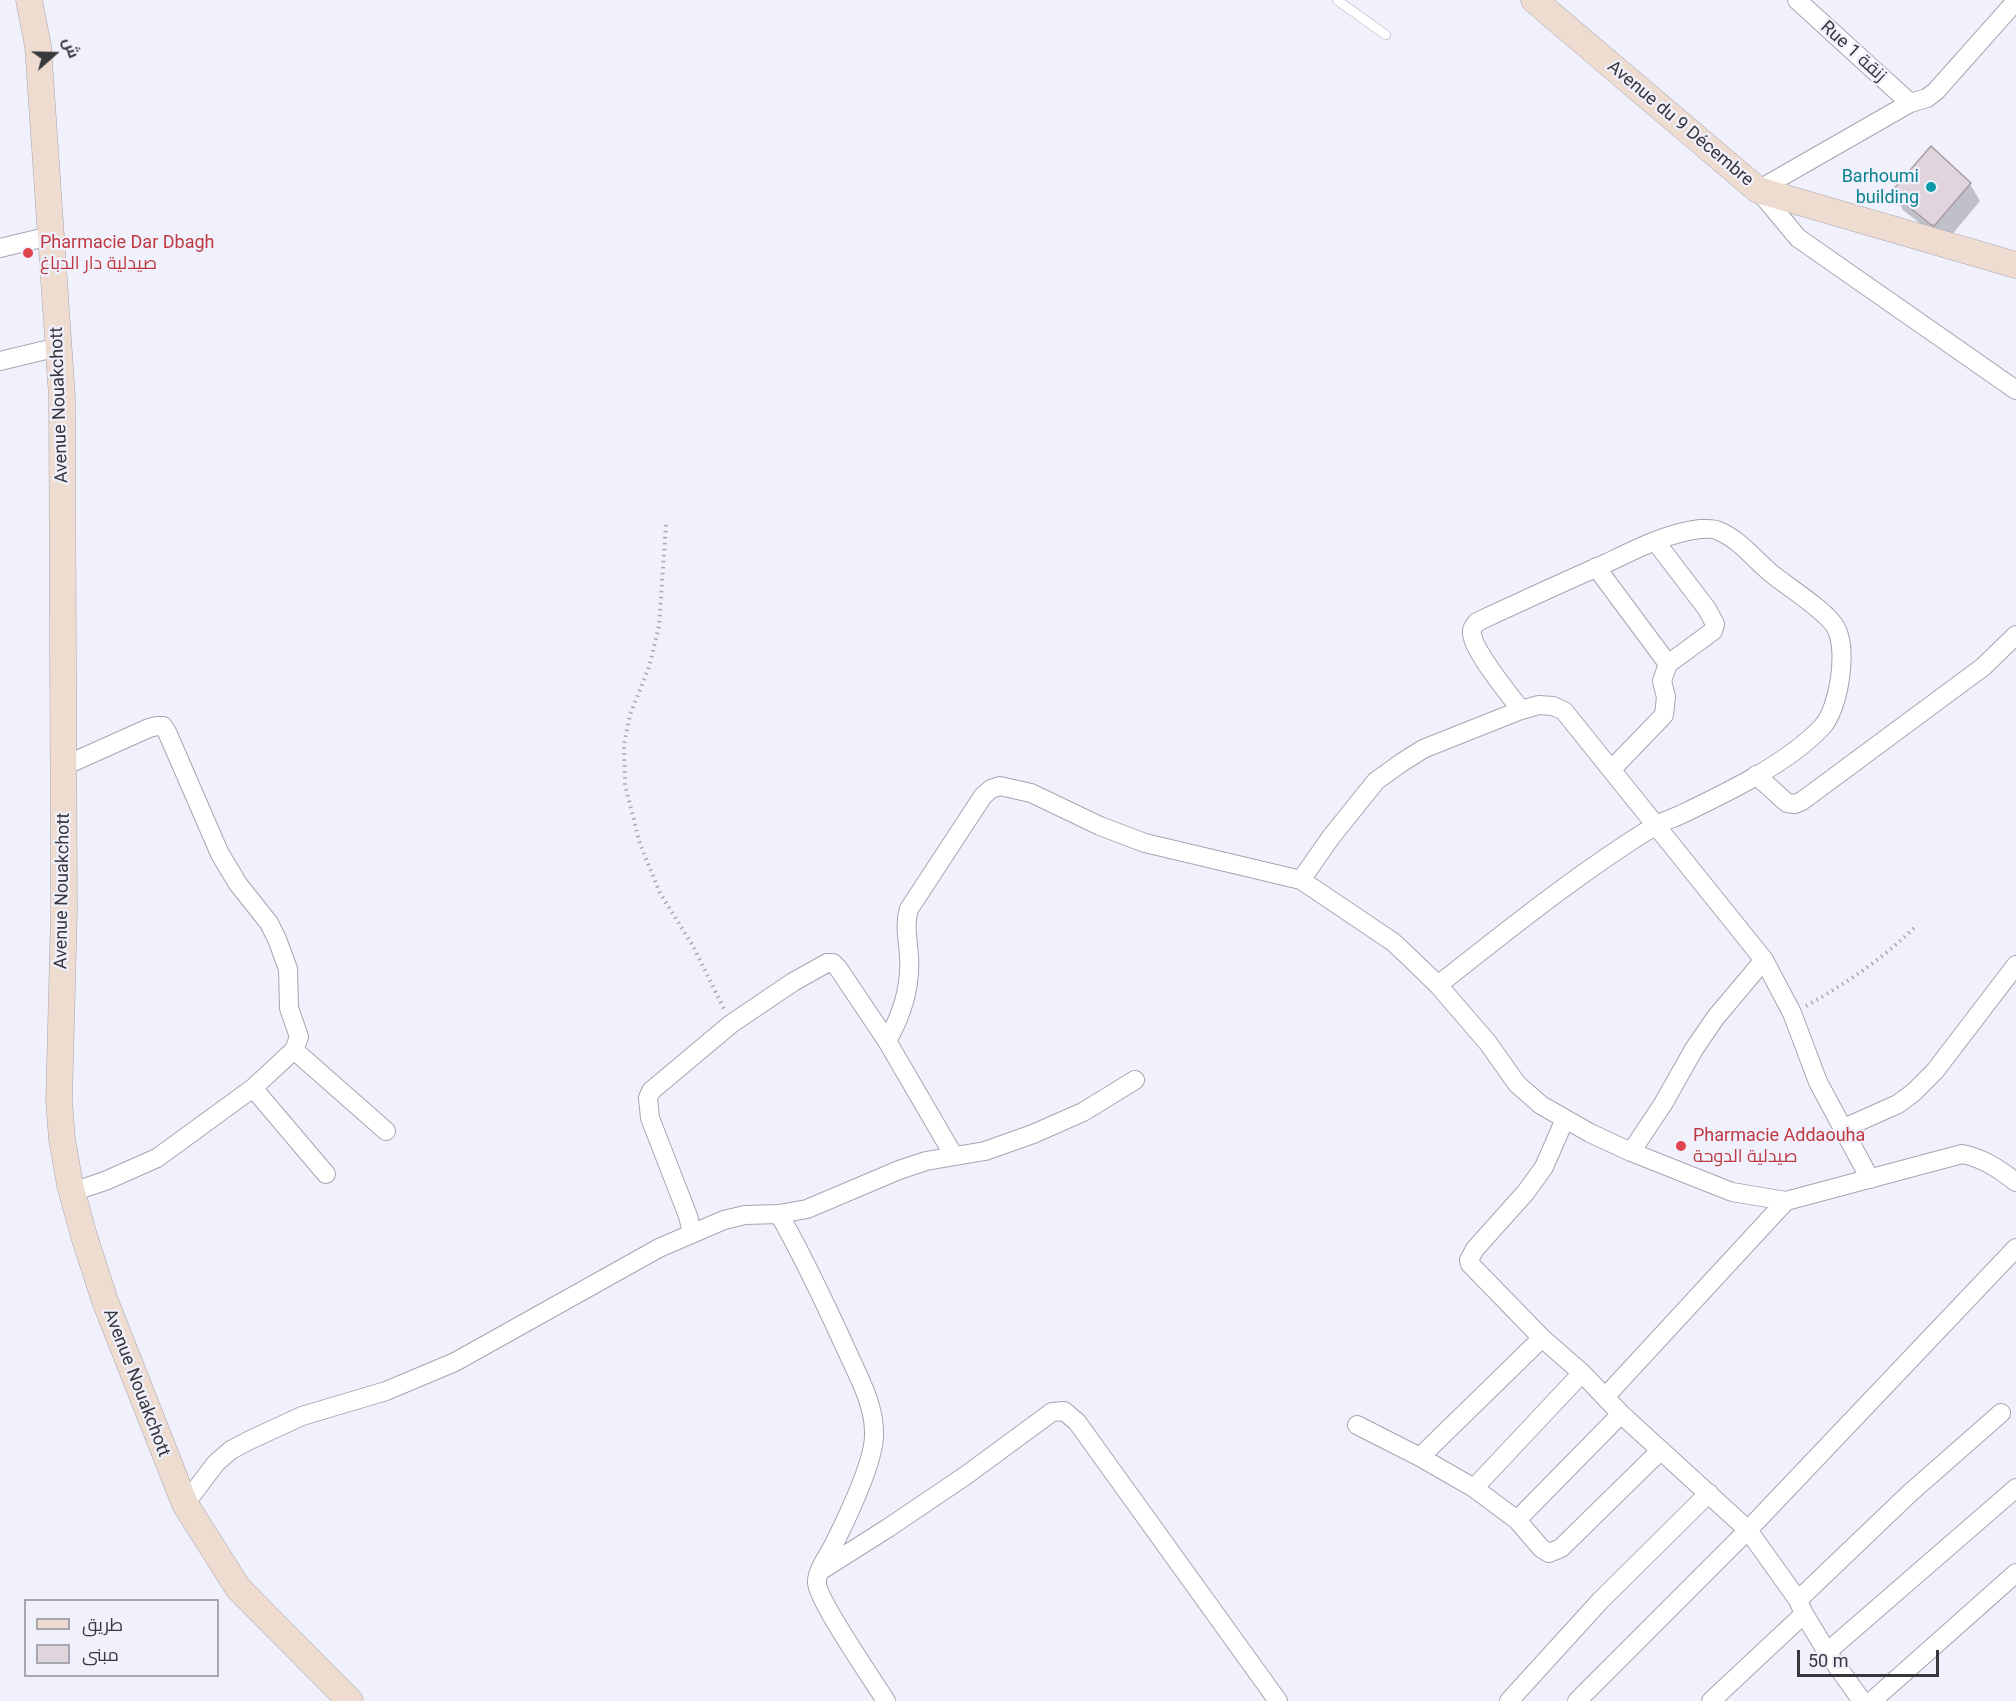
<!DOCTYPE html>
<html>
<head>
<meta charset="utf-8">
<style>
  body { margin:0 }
  #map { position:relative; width:2016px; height:1701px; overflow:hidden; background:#f1f1fd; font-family:Roboto,Cairo,sans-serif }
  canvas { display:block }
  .legend { position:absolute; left:24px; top:1599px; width:195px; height:78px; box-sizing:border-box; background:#f1f1fd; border:2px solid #a7a7b0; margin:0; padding:8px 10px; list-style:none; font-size:18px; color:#37373c }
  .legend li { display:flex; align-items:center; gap:12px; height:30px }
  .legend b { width:30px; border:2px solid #a7a7b0 }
  .north { position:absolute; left:24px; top:24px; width:60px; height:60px; -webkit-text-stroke:4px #f1f1fd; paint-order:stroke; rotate:70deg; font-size:16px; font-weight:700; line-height:24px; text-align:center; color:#37373c }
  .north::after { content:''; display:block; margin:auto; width:21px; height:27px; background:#37373c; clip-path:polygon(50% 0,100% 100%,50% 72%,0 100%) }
  .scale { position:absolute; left:1797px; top:1650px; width:142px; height:27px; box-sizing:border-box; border:3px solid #37373c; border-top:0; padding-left:8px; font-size:18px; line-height:21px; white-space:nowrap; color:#37373c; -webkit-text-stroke:4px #f1f1fd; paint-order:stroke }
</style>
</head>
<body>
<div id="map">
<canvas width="2016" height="1701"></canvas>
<ul class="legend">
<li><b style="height:8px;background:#eddccf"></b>طريق</li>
<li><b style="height:16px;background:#e0d5dd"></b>مبنى</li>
</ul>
<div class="north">ش</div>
<div class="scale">50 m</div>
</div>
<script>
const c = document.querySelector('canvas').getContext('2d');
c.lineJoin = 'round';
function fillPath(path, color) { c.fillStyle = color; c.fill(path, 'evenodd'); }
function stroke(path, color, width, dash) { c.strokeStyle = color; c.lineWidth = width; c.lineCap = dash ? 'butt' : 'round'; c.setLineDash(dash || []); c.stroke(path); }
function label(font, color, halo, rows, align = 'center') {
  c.font = font + ' Roboto,Cairo,sans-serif'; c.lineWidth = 4.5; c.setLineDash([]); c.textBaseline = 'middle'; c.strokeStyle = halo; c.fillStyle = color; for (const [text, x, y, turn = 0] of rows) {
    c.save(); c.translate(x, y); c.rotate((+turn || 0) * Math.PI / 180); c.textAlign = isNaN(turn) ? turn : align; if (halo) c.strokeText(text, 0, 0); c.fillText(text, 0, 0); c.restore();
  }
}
fillPath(new Path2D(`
  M 1970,184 L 1980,201 L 1945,243 L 1903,210 L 1893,192 Z`), '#0003');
const building = new Path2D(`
  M 1931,146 L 1971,183 L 1934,226 L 1930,224 L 1891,192 Z`);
fillPath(building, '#e0d5dd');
stroke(building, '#a79ca4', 1.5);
const lane = new Path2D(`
  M 1337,0 L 1386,35`);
const street = new Path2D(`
  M 1797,0 L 1910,103
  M 2016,1 L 1936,91 L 1927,98 L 1910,103 L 1758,190 L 1798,238 L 2016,390
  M 0,248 L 50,236
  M 0,361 L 58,347
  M 1596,567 L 1668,664
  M 64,766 L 149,728 L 157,726 L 163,726 L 167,732 L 220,854 L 238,884 L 269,923 L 277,939 L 288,969 L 289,1008 L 299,1037 L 294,1050 L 253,1088 L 157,1158 L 105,1181 L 72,1192
  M 1612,769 L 1664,715 L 1666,697 L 1662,681 L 1668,664 L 1713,631 L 1715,624 L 1707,609 L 1655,541
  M 1756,775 L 1787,803 L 1795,804 L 1802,801 L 1983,667 L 2016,635
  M 1301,880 L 1331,837 L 1376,781 L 1401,763 L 1423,749 L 1521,710 L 1539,705 L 1553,706 L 1564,711 L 1764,960 L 1792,1013 L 1818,1082 L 1870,1179
  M 1438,985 C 1508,930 1577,874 1653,827 C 1661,822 1671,819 1680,815 C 1726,793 1787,764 1822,727 C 1839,709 1848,650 1836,628 C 1828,612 1788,587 1772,574 C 1755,560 1740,540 1719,531 C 1714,528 1706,529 1700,529 C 1667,533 1636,549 1607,563 C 1563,582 1520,602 1477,622 C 1474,626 1471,629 1472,634 C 1474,652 1509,694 1521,710
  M 887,1041 C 902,1015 911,986 909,956 C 908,939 904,925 909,909 L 983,796 L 991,789 L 1000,786 L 1031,793 L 1100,826 L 1145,843 L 1301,880 L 1393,942 L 1408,956 L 1438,985 L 1488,1043 L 1517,1084 L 1541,1105 L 1590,1133 L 1631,1152 L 1732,1192 L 1786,1201 L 1962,1154 C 1983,1158 1999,1169 2016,1182
  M 294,1050 L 386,1131
  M 253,1088 L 326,1174
  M 1565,1119 L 1544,1167 L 1526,1192 L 1475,1249 L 1469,1260 L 1470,1264 L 1542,1338 L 1582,1373 L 1621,1414 L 1748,1530 L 1798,1600 L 1804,1614 L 1827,1652 L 1862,1701
  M 1842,1129 L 1898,1104 L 1914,1092 L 1935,1071 L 2016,965
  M 1631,1152 L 1663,1104 L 1694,1049 L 1716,1017 L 1764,960
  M 779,1214 C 804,1258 825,1303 846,1349 C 858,1376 875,1405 874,1435 C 874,1463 846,1520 833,1546 C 828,1556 816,1572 817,1583 C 817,1599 874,1682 886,1701
  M 692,1233 L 688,1216 L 650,1118 L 648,1098 L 651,1091 L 731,1024 L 793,982 L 827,963 L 833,963 L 838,968 L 887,1041 L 954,1156
  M 1605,1397 L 1786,1201
  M 1357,1425 L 1420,1457 L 1474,1488 L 1517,1520 L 1541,1548 L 1549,1553 L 1561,1548 L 1661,1450
  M 1420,1457 L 1542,1338
  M 1474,1488 L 1582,1373
  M 185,1504 L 216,1463 L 231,1450 L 250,1440 L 302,1416 L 386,1391 L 455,1362 L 659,1248 L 724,1220 L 745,1215 L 779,1214 L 807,1209 L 899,1170 L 926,1161 L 985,1151 L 1033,1134 L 1083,1112 L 1135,1080
  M 1517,1520 L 1621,1414
  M 820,1571 L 888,1528 L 965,1476 L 1052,1412 L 1064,1411 L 1077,1422 L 1278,1701
  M 1798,1600 L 1910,1493 L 2001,1413
  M 1827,1652 L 2016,1488
  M 1509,1701 L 1600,1601 L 1709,1493
  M 1577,1701 L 1748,1530 L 2016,1248
  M 1711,1701 L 1804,1614
  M 1872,1701 L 2016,1573`);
const secondary = new Path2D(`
  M 29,0 L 38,46 L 62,397 L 64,911 L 59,1101 L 62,1139 L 70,1185 L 84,1236 L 105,1301 L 185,1504 L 238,1588 L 350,1701
  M 1534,0 L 1758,190 L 2016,265`);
stroke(lane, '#a6a5b1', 10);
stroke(street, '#a6a5b1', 20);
stroke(secondary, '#a6a5b1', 27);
stroke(new Path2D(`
  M 666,525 L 659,626 L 649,667 L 630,715 L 624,744 L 625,785 L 640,844 L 660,893 L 693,946 L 724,1009
  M 1806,1006 C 1847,983 1884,958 1917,925`), '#a9a9b2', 4, [1.5, 4.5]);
stroke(lane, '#fff', 9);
stroke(street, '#fff', 18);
stroke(secondary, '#eddccf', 26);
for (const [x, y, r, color] of [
  [1931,187,6,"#0f9aa8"],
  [28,253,6,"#e0444e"],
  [1681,1146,6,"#e0444e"]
]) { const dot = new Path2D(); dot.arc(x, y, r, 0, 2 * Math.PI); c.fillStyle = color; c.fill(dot); stroke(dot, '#f1f1fd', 2); }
label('18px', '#37373c', '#f1f1fd', [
  ["Rue 1 زنقة",1853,52,42],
  ["Avenue du 9 Décembre",1680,124,40],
  ["Avenue Nouakchott",60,405,-92],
  ["Avenue Nouakchott",63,891,-89],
  ["Avenue Nouakchott",136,1383,69]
]);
label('18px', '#0d838f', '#f1f1fd', [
  ["Barhoumi",1919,177],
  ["building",1919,198]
], 'right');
label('18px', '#be3a42', '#f1f1fd', [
  ["Pharmacie Dar Dbagh",40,243],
  ["صيدلية دار الدباغ",40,264],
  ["Pharmacie Addaouha",1693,1136],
  ["صيدلية الدوحة",1693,1157]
], 'left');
</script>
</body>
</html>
